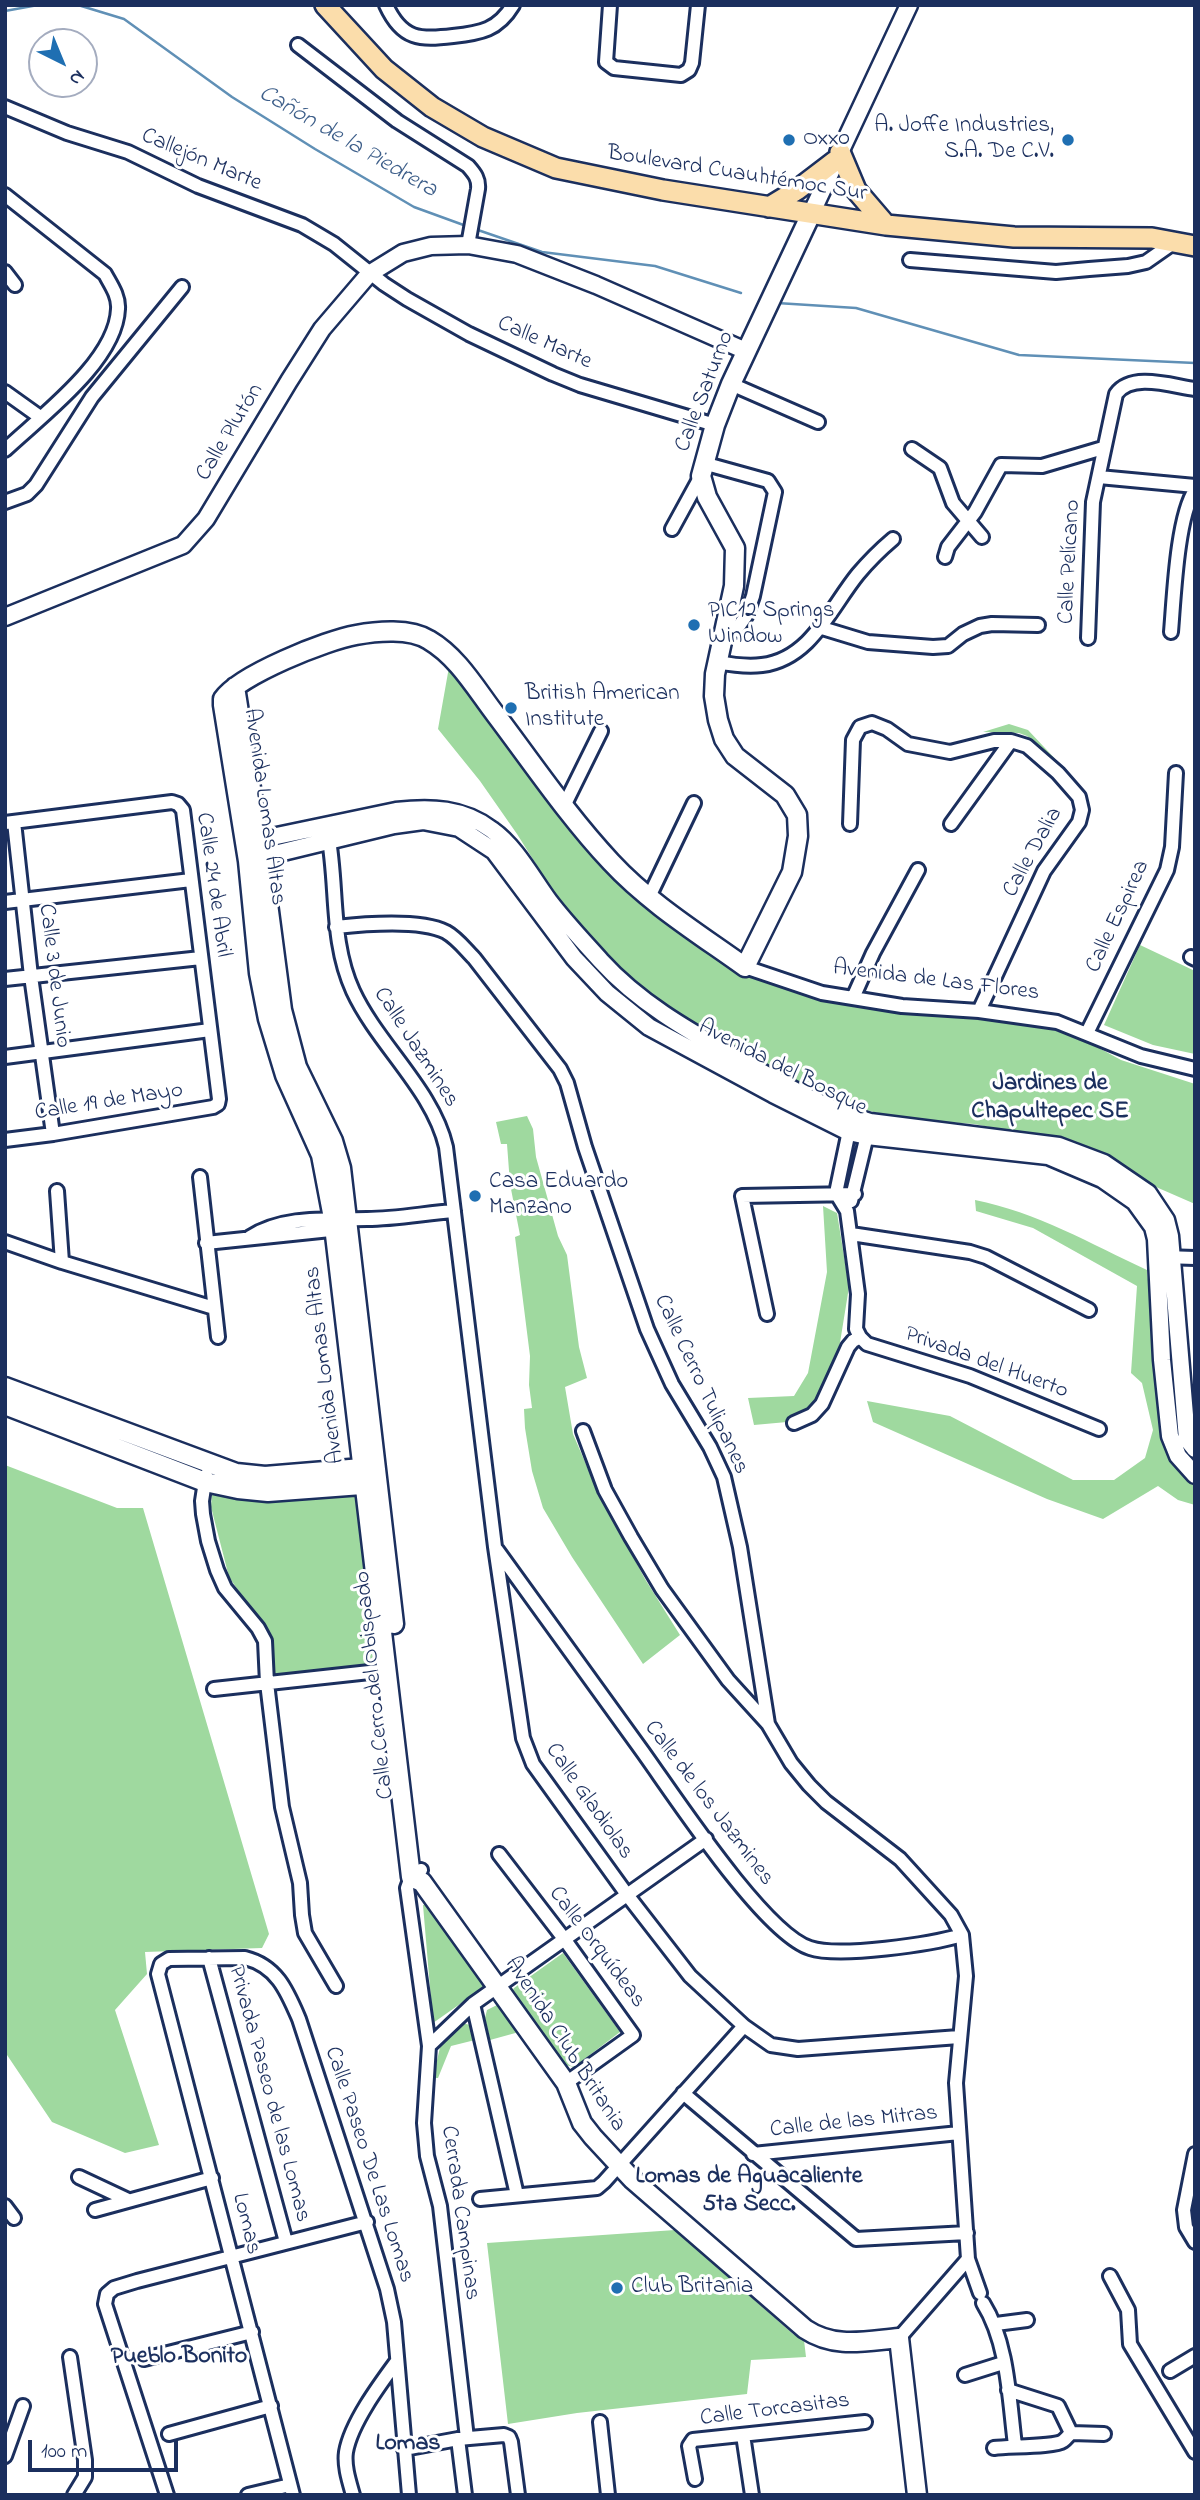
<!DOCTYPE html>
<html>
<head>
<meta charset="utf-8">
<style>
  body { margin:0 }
  #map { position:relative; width:1200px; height:2500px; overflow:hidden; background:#fff; font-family:"Indie Flower",sans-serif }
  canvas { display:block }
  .frame { position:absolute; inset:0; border:7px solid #1b2f5e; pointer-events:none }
  .north { position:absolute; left:28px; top:28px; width:70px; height:70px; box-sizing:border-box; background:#fff; border:2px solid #a4acbf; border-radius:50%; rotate:137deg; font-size:19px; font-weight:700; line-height:28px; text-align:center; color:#1b2f5e }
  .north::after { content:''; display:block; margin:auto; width:24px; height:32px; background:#1f6fb2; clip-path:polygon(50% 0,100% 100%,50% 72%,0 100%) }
  .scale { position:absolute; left:28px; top:2440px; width:150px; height:32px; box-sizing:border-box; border:4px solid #1b2f5e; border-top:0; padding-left:9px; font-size:21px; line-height:24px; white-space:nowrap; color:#1b2f5e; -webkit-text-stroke:5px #fff; paint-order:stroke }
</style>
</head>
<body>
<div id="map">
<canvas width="1200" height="2500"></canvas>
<div class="frame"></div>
<div class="north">N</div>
<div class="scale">100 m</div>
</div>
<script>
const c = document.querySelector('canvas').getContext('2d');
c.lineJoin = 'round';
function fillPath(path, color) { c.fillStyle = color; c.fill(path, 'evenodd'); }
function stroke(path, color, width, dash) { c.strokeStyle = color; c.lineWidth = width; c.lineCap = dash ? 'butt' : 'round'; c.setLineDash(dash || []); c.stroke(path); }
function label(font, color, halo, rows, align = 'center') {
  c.font = font + ' "Indie Flower",sans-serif'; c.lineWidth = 6; c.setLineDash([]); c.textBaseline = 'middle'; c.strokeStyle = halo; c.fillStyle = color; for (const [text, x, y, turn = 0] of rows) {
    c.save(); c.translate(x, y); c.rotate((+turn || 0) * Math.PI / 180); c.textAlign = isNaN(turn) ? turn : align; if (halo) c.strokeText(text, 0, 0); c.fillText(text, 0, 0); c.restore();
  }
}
fillPath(new Path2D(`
  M 449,667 L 545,792 L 740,971 L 802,994 L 843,1004 L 954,1015 L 1049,1029 L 1079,1037 L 1121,1060 L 1195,1084 L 1195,1204 L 1156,1187 L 1080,1145 L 974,1124 L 919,1120 L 886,1115 L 834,1102 L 725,1044 L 671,1012 L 636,986 L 587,939 L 558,899 L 517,834 L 480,781 L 438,729 Z
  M 1009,724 L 1028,730 L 1060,764 L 1027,736 L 1019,733 L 983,732 Z
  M 1140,945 L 1195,971 L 1195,1054 L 1153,1045 L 1104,1025 Z
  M 527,1116 L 533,1129 L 536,1157 L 558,1236 L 567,1255 L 579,1347 L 587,1378 L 565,1387 L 573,1434 L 594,1483 L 645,1579 L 680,1635 L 643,1664 L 572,1557 L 543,1508 L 532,1471 L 525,1428 L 524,1409 L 532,1408 L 529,1385 L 530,1356 L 515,1237 L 520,1235 L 510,1184 L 507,1144 L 501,1144 L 496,1122 Z
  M 975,1200 C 1036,1212 1091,1244 1147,1270 L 1164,1437 L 1195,1479 L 1195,1505 L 1178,1500 L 1158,1486 L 1103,1519 L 1047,1499 L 873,1422 L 867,1401 L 950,1416 L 1073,1480 L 1114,1480 L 1145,1458 L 1153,1430 L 1142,1383 L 1131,1373 L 1137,1286 L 1033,1228 L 976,1211 Z
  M 823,1206 L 837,1213 L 849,1287 L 838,1355 L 823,1398 L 787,1422 L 754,1425 L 748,1398 L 794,1396 L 808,1373 L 827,1272 Z
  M 5,1465 L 117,1508 L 143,1508 L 269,1934 L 262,1948 L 145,1952 L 147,1974 L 115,2010 L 159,2145 L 125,2153 L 52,2122 L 5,2052 Z
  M 364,1490 L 385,1665 L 271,1676 L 268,1634 L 229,1577 L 211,1507 L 212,1492 Z
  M 428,1904 L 487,1985 L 433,2023 L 423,1905 Z
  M 563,1953 L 620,2032 L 574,2067 L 557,2063 L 511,1993 L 514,1988 Z
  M 499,2004 L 519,2032 L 490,2040 L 485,2018 L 487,2010 Z
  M 462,2023 L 470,2025 L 475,2040 L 451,2046 L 438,2078 L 433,2078 L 441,2043 Z
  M 675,2230 L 793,2334 L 804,2340 L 806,2357 L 751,2360 L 747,2394 L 577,2413 L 508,2424 L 487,2243 Z`), '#9fd99f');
stroke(new Path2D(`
  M 78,5 L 124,19 L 232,97 L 315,149 L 414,207 L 469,227
  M 5,11 L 38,5
  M 475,229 L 542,252 L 655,266 L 741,293
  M 777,303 L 856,308 L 1019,355 L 1195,363`), '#6090b6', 2.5);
const minor = new Path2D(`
  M 386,5 C 402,40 420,40 453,36 C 481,33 498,30 513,5
  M 610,5 L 606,62 L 614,68 L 681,75 L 689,70 L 692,63 L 698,5
  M 298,45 L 397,121 L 468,166 C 475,174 479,179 478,189 L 468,245
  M 5,107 L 67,133 L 128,152 L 198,186 L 302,225 L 334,244 L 384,284 L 407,299 L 469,334 L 553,374 L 580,385 L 715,425
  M 5,195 L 105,274 C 111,285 119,296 118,309 C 116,361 41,416 5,450
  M 910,260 L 1056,272 L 1089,269 L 1128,266 L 1146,262 L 1176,241
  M 5,272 L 15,285
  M 731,384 L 818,422
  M 5,392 L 40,417
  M 912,449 L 940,468 L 953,503 L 982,537
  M 703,463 L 768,481 L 775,492 L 753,596 L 746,616 L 736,630 L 725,636
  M 1099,477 L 1195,486
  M 5,502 L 27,494 L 36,485 L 92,397 L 182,287
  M 672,529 L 701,476
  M 945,557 L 948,547 L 975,512 L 1001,465 L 1042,466 L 1103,448
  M 822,628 L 868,642 L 933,647 L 948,646 L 963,634 L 980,626 L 992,624 L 1038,625
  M 1171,632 C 1174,597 1177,517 1195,490
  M 1088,638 L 1093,502 L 1116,394 C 1132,372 1172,386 1195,389
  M 718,662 C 733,665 747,667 762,665 C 811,659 831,607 858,574 C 869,561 880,550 893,539
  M 564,806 L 601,731
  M 14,822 L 31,976 L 53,1134
  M 5,823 L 172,802 L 178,804 L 183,810 L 219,1099 L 218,1104 L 213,1107 L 53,1134 L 5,1140
  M 850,824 L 853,740 L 860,727 L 872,723 L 887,729 L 908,744 L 950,752 L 994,741 L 1011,741 L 1027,746 L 1058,773 L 1079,797 L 1082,810 L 1079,822 L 1044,871 L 979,1011
  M 951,824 L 1011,741
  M 328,834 C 338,887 330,941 353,991 C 378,1045 433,1090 446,1147 L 495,1547 L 523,1738 L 533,1764 L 628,1896 L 690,1976 L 744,2026 L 771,2045 L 798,2049 L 959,2037
  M 649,897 L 694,803
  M 5,902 L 191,880
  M 336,927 C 364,924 420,919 446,932 C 457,938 465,949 474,958 L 560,1069 L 567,1083 L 585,1147 L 647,1329 L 672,1384 L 710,1447 L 724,1477 L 740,1547 L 768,1724
  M 1191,957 L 1195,959
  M 745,967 L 822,993 L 902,1006 L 979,1011 L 1057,1022 L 1141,1056 L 1195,1069
  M 5,979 L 201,958
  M 853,998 L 873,953 L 918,870
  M 1087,1033 L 1167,870 L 1172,847 L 1176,773
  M 5,1057 L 210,1030
  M 850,1126 L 836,1193 L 847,1211 L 858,1294 L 856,1329 L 860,1337
  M 200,1177 L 218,1337
  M 57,1191 L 62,1262
  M 851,1201 L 869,1127
  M 851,1234 L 970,1252 L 986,1257 L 1089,1310
  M 250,1237 C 284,1215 329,1220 367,1219 C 396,1219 426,1213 454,1211
  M 5,1242 L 62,1262 L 214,1308
  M 206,1243 L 340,1229
  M 1164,1257 L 1195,1258
  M 767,1314 L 742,1196 L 855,1194
  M 860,1337 L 867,1344 L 970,1376 L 1099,1429
  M 794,1423 L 812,1415 L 822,1404 L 848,1347 L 853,1341 L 860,1337
  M 583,1431 L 605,1490 L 631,1537 L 662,1589 L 728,1680 L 768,1724 L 791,1763 L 809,1785 L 826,1802 L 900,1859 L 951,1915 L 962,1935 L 966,1976 L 956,2083 L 968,2259 L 980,2293
  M 206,1475 L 202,1501 L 203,1514 L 208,1541 L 217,1570 L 225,1588 L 258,1628 L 265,1641 L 267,1683 L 282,1807 L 300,1883 L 302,1915 L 305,1933 L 336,1986
  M 497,1550 C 545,1616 593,1682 640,1748 C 672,1792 763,1933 810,1948 C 839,1958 932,1944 962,1935
  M 214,1689 L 388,1670
  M 499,1854 L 565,1940 L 633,2035 L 566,2083
  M 421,1870 L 411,1877 L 407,1888 L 429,2046 L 424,2123 L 427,2156 L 440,2206 L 467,2438
  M 209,1958 L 286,2242
  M 473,2004 L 517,2195
  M 429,2046 L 473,2004 L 706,1839
  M 683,2093 L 856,2239 L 967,2233
  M 753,2154 L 959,2133
  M 1195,2154 L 1184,2210 L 1186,2227 L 1195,2242
  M 79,2177 L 128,2200
  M 480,2199 L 597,2188 L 604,2182 L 744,2026
  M 5,2206 L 14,2218
  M 95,2210 L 212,2178
  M 1110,2276 L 1128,2310 L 1130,2344 L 1195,2452
  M 983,2303 C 1008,2343 1009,2398 1015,2445
  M 996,2324 L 1027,2320
  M 899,2338 L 968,2259
  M 70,2357 L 85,2460 L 85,2477 L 74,2495
  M 144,2359 L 252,2332
  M 1170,2371 L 1195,2356
  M 965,2375 L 1003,2363
  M 1008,2390 L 1058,2406 L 1071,2433
  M 600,2422 L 608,2495
  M 169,2434 L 271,2406
  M 743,2435 L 752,2495
  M 458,2439 L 465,2495
  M 994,2448 C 1008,2446 1055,2447 1063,2441 C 1066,2439 1068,2436 1071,2433 L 1104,2434
  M 404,2449 L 458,2439 L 504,2435 L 509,2437 L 511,2442 L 518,2495
  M 5,2456 L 23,2406
  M 695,2479 L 689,2446 L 693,2440 L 865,2422
  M 167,2495 L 105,2304 L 107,2294 L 114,2288 L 137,2281 L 367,2222
  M 248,2495 L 290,2485
  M 293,2495 L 158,1974 L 161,1964 L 169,1959 L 245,1958 C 277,1966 287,1991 299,2019 L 387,2289 L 394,2322 L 409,2495
  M 353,2495 C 349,2481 344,2466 346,2452 C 351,2423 380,2384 397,2361`);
const tertiary = new Path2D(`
  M 811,214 L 909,5
  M 5,617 L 183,545 L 206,519 L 289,381 L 322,329 L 369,274 L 403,253 L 431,246 L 468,245 L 517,254 L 596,285 L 746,351
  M 248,842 L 396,811 C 431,807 463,808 492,830 C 516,847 532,878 549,901 C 565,922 584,942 601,961 C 640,1004 691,1032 740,1060 C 782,1084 824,1109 870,1122 L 1059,1146 L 1104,1163 L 1148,1193 L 1166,1220 L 1170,1236 L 1187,1439 L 1195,1449
  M 250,860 L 394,825 L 423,821 L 459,828 L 494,851 L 574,958 L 607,993 L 649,1027 L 773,1094 L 849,1132 L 867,1136 L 1048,1156 L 1102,1179 L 1135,1202 L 1153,1227 L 1156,1239 L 1162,1360 L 1170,1436 L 1178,1456 L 1195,1475`);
const secondary = new Path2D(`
  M 811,214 L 731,384 L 715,425 L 701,476 L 707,497 L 735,548 L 734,586 L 715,674 L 714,696 L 718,720 L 724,739 L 735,756 L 785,795 L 797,815 L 798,836 L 792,872 L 745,967 C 699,934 649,903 611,862 C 568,816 533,764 496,715 C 476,689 458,657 429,640 C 410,628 377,631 356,635 C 327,640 239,675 223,699 L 223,705 L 248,861 L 259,973 L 268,1019 L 285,1075 L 321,1155 L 333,1218 L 411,1877 L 422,1882 L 566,2083 L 582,2123 L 593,2137 L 632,2179 L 805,2329 C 835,2349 865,2341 899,2338 L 917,2495
  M 235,687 L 262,858 L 282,1010 L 297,1067 L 333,1141 L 341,1168 L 394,1624
  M 5,1387 L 236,1473 L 265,1476 L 374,1467
  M 5,1405 L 205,1482 L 238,1489 L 268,1492 L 375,1484`);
const primary = new Path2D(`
  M 325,5 L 384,69 L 432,107 L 483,137 L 556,168 L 663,190 L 886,225 L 1014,237 L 1152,238 L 1195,246
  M 840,152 L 856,190 L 886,225
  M 769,207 L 797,190 L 835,161`);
stroke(minor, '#1b2f5e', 18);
stroke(tertiary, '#1b2f5e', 21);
stroke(secondary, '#1b2f5e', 23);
stroke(primary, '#1b2f5e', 24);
stroke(minor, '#fff', 12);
stroke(tertiary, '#fff', 16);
stroke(secondary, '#fff', 18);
stroke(primary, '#fbddab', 19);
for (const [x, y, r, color] of [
  [789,140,7,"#1f6fb2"],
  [1068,140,7,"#1f6fb2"],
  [694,625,7,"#1f6fb2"],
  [511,708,7,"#1f6fb2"],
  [475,1196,7,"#1f6fb2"],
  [617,2288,7,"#1f6fb2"]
]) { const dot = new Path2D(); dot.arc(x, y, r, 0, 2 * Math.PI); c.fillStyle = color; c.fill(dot); stroke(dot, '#fff', 2.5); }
label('23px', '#1b2f5e', '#fff', [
  ["A. Joffe Industries,",1054,127,"right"],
  ["S.A. De C.V.",1054,153,"right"],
  ["Oxxo",803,140],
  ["PIC12 Springs",708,612],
  ["Window",708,638],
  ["British American",525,695],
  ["Institute",525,721],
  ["Casa Eduardo",489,1183],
  ["Manzano",489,1209],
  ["Club Britania",631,2288]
], 'left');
label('23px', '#1b2f5e', '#fff', [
  ["Callejón Marte",201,161,23],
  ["Boulevard Cuauhtémoc Sur",737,175,9],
  ["Calle Marte",544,344,24],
  ["Calle Saturno",706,392,-69],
  ["Calle Plutón",231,433,-59],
  ["Calle Pelícano",1071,562,-87],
  ["Avenida Lomas Altas",263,807,82],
  ["Calle Dalia",1034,853,-61],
  ["Calle 24 de Abril",212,885,82],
  ["Calle Espirea",1119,917,-65],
  ["Calle 3 de Junio",53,976,83],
  ["Avenida de Las Flores",936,982,7],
  ["Calle Jazmines",415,1048,57],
  ["Avenida del Bosque",782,1069,27],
  ["Calle 19 de Mayo",109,1103,-9],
  ["Privada del Huerto",986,1364,20],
  ["Avenida Lomas Altas",326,1365,-97],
  ["Calle Cerro Tulipanes",700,1385,65],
  ["Calle Cerro del Obispado",376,1685,-96],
  ["Calle Gladiolas",588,1802,55],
  ["Calle de los Jazmines",708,1804,53],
  ["Calle Orquídeas",596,1948,53],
  ["Avenida Club Britania",564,2045,57],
  ["Privada Paseo de las Lomas",268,2094,75],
  ["Calle de las Mitras",854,2123,-6],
  ["Calle Paseo De Las Lomas",368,2165,72],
  ["Cerrada Campinas",459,2213,82],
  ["Lomas",245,2224,76],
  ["Calle Torcasitas",775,2411,-7]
]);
label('italic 24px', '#3e5f8a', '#fff', [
  ["Cañón de la Piedrera",347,143,30]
]);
label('bold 24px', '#1b2f5e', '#fff', [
  ["Jardines de",1050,1085],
  ["Chapultepec SE",1050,1113],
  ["Lomas de Aguacaliente",749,2178],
  ["5ta Secc.",749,2206],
  ["Pueblo Bonito",179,2358],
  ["Lomas",408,2445]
]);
</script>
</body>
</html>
